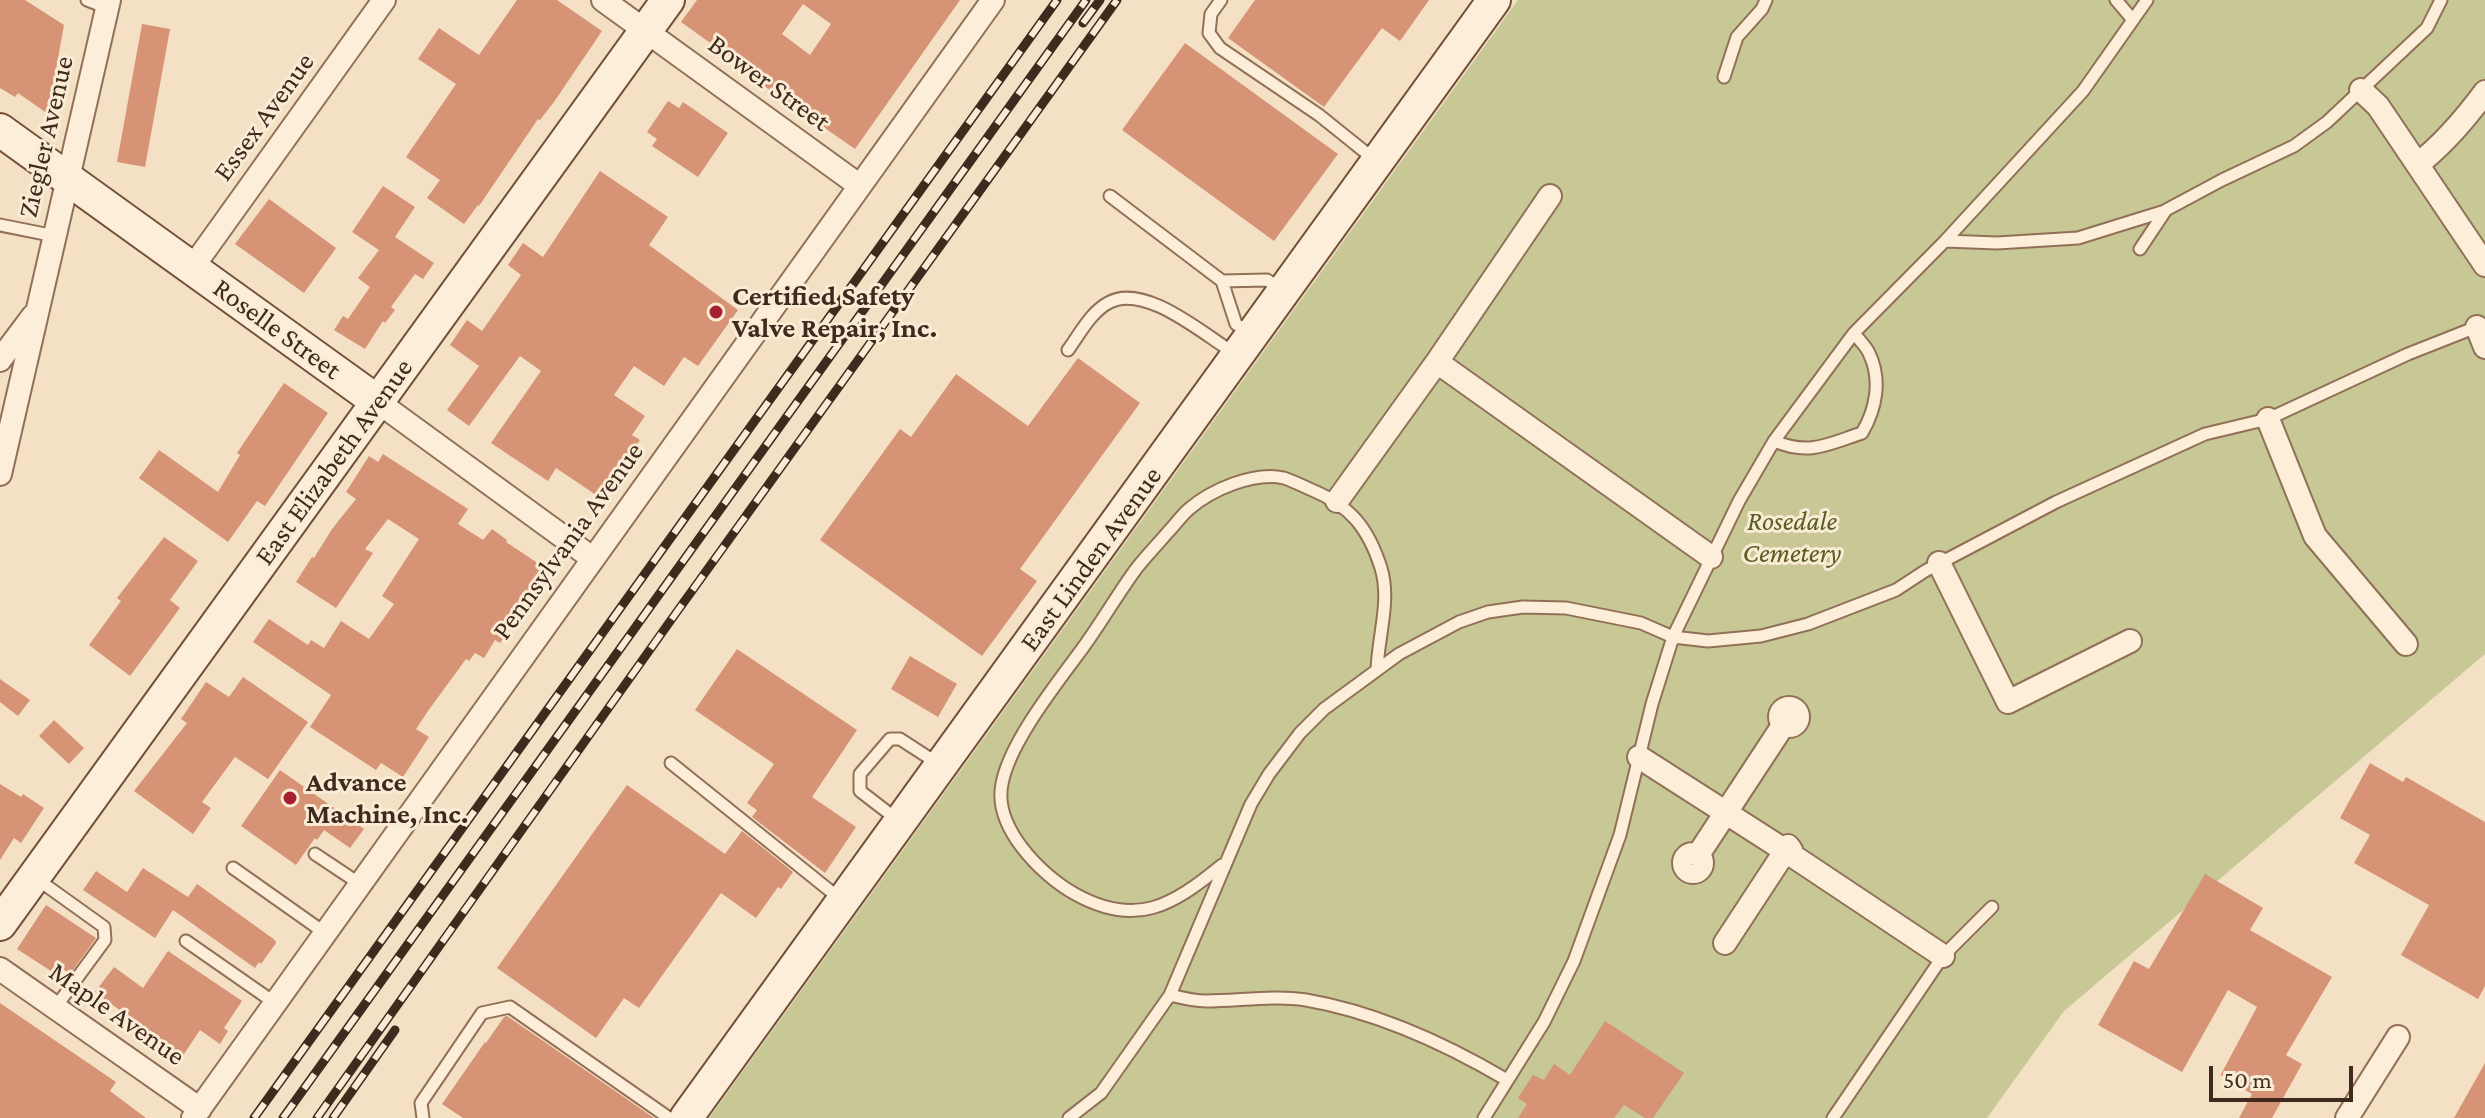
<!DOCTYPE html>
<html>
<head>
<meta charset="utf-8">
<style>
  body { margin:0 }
  #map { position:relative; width:2485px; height:1118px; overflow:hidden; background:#f4e0c4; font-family:"Crimson Pro",serif }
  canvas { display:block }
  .scale { position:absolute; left:2209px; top:1066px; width:144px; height:36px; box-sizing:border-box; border:4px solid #3f2a1d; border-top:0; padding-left:10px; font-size:24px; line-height:28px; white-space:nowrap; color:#3f2a1d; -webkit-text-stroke:6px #faebd5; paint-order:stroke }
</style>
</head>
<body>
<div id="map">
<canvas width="2485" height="1118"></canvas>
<div class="scale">50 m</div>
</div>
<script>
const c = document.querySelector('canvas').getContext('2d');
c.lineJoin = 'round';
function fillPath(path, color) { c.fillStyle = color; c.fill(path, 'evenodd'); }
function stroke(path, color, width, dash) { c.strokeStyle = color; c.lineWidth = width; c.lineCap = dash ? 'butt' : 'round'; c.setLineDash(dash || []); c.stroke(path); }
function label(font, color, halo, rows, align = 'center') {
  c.font = font + ' "Crimson Pro",serif'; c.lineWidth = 6; c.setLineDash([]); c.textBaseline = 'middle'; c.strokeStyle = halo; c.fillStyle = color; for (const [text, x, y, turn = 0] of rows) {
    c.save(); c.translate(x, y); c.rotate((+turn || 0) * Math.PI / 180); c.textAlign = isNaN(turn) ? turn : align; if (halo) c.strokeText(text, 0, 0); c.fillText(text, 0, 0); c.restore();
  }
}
fillPath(new Path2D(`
  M 1518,0 L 2485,0 L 2485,654 L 2064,1011 L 1987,1118 L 709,1118 Z`), '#c7c896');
fillPath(new Path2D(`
  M 0,0 L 25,0 L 64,25 L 48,114 L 18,93 L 15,97 L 0,88 Z
  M 517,0 L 557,0 L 602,31 L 554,102 L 540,120 L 538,119 L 479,206 L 478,205 L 464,224 L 427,198 L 440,180 L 406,157 L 456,84 L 418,59 L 439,28 L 479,55 Z
  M 697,0 L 960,0 L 855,149 L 757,81 L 759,78 L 681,22 ZM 803,4 L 831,24 L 810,55 L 782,34 Z
  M 1255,0 L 1429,0 L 1400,41 L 1382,28 L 1324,107 L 1228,38 Z
  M 142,24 L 170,29 L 145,167 L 117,162 Z
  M 1185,43 L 1338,154 L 1274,241 L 1122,130 Z
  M 668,101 L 679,108 L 683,102 L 728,133 L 698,177 L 652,146 L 657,139 L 647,132 Z
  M 600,171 L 668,217 L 649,245 L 738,310 L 698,366 L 684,357 L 664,386 L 634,366 L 614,395 L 645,416 L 632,435 L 640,440 L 624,462 L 627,464 L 602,499 L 556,468 L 548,481 L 491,443 L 541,371 L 520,356 L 469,426 L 447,410 L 479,366 L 450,345 L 467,320 L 482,331 L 521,275 L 508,265 L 523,243 L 543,257 Z
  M 383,186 L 415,207 L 395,237 L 434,263 L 423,279 L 415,274 L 391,307 L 395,310 L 385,323 L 383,321 L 365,349 L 334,330 L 343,316 L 348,319 L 370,287 L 358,278 L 379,250 L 352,232 Z
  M 269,199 L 336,248 L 304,293 L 235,244 Z
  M 1078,358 L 1140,403 L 1020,569 L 1037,581 L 982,656 L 820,540 L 900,429 L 911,437 L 956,374 L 1028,426 Z
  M 284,383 L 328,413 L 265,506 L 257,501 L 228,542 L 139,478 L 159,450 L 218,492 L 240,455 L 237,453 Z
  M 383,454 L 468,509 L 458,524 L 483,540 L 492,529 L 507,540 L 506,542 L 551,572 L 500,643 L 495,640 L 484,658 L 475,653 L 469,661 L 466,659 L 428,711 L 416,729 L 429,737 L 403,777 L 381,763 L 376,770 L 310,727 L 331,695 L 253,642 L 269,619 L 308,645 L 311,640 L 324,648 L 341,621 L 369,639 L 394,604 L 382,596 L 419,539 L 388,519 L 365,549 L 373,553 L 336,608 L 296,582 L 312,557 L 314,558 L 332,529 L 356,499 L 346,492 L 369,456 L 378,462 Z
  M 164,537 L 198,561 L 170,600 L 180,608 L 130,676 L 89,645 L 121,601 L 117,598 Z
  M 737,649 L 857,730 L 812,797 L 856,827 L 825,873 L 752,817 L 757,810 L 747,803 L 774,764 L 695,710 Z
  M 910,656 L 957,684 L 938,717 L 891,689 Z
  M 243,677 L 308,722 L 268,779 L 235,757 L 202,802 L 211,808 L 193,834 L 134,791 L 187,723 L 181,719 L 206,682 L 229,697 Z
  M 0,679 L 30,700 L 18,716 L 0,702 Z
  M 54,720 L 84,748 L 69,764 L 39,736 Z
  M 2370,763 L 2403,782 L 2406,777 L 2485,822 L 2485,986 L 2478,999 L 2401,955 L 2429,905 L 2354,863 L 2370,835 L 2340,818 Z
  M 280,770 L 364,829 L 350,848 L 324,830 L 317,840 L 315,838 L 296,865 L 241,826 Z
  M 0,784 L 21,797 L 23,794 L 44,808 L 21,843 L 14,838 L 0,860 Z
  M 627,785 L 725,854 L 742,831 L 793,872 L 781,889 L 778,887 L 756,918 L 721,893 L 639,1008 L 624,998 L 596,1038 L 497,968 Z
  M 143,868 L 188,897 L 197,884 L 275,940 L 276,943 L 261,964 L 259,962 L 255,968 L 173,910 L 155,938 L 83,890 L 96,871 L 127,892 Z
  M 2205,874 L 2263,908 L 2250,930 L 2332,977 L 2286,1055 L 2302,1064 L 2272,1118 L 2239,1118 L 2252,1094 L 2220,1076 L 2257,1007 L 2228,990 L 2182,1072 L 2098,1025 L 2134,961 L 2149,969 Z
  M 46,905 L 96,938 L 70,974 L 59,966 L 54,973 L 17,949 Z
  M 168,951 L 242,1001 L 224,1028 L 228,1031 L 220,1044 L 200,1030 L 178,1063 L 119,1022 L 125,1014 L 95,992 L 114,967 L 143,988 Z
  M 0,1003 L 116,1082 L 110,1091 L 146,1118 L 0,1118 Z
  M 507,1016 L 552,1047 L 654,1118 L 463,1118 L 442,1104 L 485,1042 L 486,1043 L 504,1017 Z
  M 1605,1021 L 1684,1073 L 1653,1118 L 1645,1118 L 1624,1105 L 1614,1118 L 1518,1118 L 1527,1104 L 1518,1098 L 1533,1075 L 1544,1080 L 1554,1064 L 1570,1075 Z
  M 2485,1063 L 2485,1118 L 2454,1118 Z`), '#d69375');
const lane = new Path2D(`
  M 87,0 L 107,8
  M 1221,0 L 1211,14 L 1209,33 L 1220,48 L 1319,115 L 1375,160
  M 2116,0 L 2133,20
  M 1724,77 L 1737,37 L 1762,9 L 1766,0
  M 1110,196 L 1222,281
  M 0,225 L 55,236
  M 1945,241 L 1997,243 L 2078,238 L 2165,211
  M 2140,249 L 2166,210 L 2222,180 L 2294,146 L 2327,122 L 2427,28 L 2441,0
  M 1249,333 L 1236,324 L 1222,281 L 1267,280 L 1281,289
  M 1068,350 C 1079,335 1091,312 1108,303 C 1144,282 1203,334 1234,353
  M 1774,441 C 1810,456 1828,444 1862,433 C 1876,409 1882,380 1869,353 C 1866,346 1858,339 1854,333
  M 671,763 L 839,898
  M 899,821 L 860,791 L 860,774 L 890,739 L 900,739 L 937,763
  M 315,854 L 360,884
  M 1222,865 C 1172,906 1136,928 1075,894 C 1041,875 993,827 1002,784 C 1009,743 1057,683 1082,649 C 1101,623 1117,595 1136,569 C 1146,556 1158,544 1168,532 C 1175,525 1181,516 1189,509 C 1211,490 1254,471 1284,478 C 1293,481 1303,486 1312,490 C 1350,506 1368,527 1381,568 C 1391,601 1378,636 1377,670
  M 233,868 L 325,933
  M 37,879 L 104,927 L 105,940 L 55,1008
  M 186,941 L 275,1003
  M 1170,995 C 1182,998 1194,1001 1206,1001 C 1238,1001 1274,995 1306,1000 C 1376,1012 1446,1044 1507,1080
  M 423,1118 L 421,1103 L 482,1013 L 510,1007 L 669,1118
  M 1069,1118 L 1101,1093 L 1170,995 L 1251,804 L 1269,774 L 1300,733 L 1324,709 L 1399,654 L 1459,622 L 1488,612 L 1523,607 L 1566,608 L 1641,623 L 1673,637 L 1708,641 L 1761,636 L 1808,624 L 1896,590 L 1925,571 L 2056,502 L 2205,434 L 2268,419 L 2408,354 L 2479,326
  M 1484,1118 L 1544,1022 L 1574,961 L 1620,835 L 1652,704 L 1673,637 L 1739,501 L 1774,441 L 1854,333 L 1945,241 L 2083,91 L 2147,0
  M 1833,1118 L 1943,956 L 1992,907`);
const street = new Path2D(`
  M 603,0 L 860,186
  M 2361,90 L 2378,106 L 2485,265
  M 2418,164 C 2445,143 2465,119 2485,92
  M 192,268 L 384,0
  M 2477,327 L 2485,347
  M 0,360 L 33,316
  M 1437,362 L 1711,557
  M 378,402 L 592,558
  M 2268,419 L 2315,536 L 2406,644
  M 0,474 L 109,0
  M 1337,501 L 1437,362 L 1550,196
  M 1939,563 L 2008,702 L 2130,641
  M1780 717a9 9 0 1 1 18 0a9 9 0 1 1-18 0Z
  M 1639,757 L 1781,848
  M1684 863a9 9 0 1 1 18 0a9 9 0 1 1-18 0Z
  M 1790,854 L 1943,956
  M 1698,855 L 1784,724
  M 1725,943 L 1782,856 L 1790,854 L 1791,850 L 1788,846
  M 0,969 L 200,1109
  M 193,1118 L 993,0
  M 2347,1118 L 2398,1037`);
const secondary = new Path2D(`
  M 0,130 L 378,402
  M 0,924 L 668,0
  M 686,1118 L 1494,0`);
stroke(lane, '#917057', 15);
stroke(street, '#917057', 26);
stroke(secondary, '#73503a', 36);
stroke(lane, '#fdeed9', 11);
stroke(street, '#fdeed9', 22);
stroke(secondary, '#fdeed9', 32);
const rail = new Path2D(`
  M 1083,23 L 1100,0
  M 254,1118 L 1057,0
  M 283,1118 L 1086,0
  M 317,1118 L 671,620 L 1117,0
  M 333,1118 L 395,1030`);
stroke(rail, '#3f2a1d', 9);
stroke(rail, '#faebd5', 6, [18]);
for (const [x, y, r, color] of [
  [716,312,8,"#a81f30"],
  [290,798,8,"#a81f30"]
]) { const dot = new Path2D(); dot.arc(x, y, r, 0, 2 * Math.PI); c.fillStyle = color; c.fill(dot); stroke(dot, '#faebd5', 3); }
label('28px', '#3f2a1d', '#faebd5', [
  ["Bower Street",769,83,36],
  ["Essex Avenue",264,117,-54],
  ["Ziegler Avenue",46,137,-77],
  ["Roselle Street",277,329,36],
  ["East Elizabeth Avenue",334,462,-54],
  ["Pennsylvania Avenue",568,541,-54],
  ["East Linden Avenue",1091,559,-54],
  ["Maple Avenue",117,1014,35]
]);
label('bold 28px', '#3f2a1d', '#faebd5', [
  ["Certified Safety",732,296],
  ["Valve Repair, Inc.",732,328],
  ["Advance",306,782],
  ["Machine, Inc.",306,814]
], 'left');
label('italic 28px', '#565e21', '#faebd5', [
  ["Rosedale",1792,521],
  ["Cemetery",1792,553]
]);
</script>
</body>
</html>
